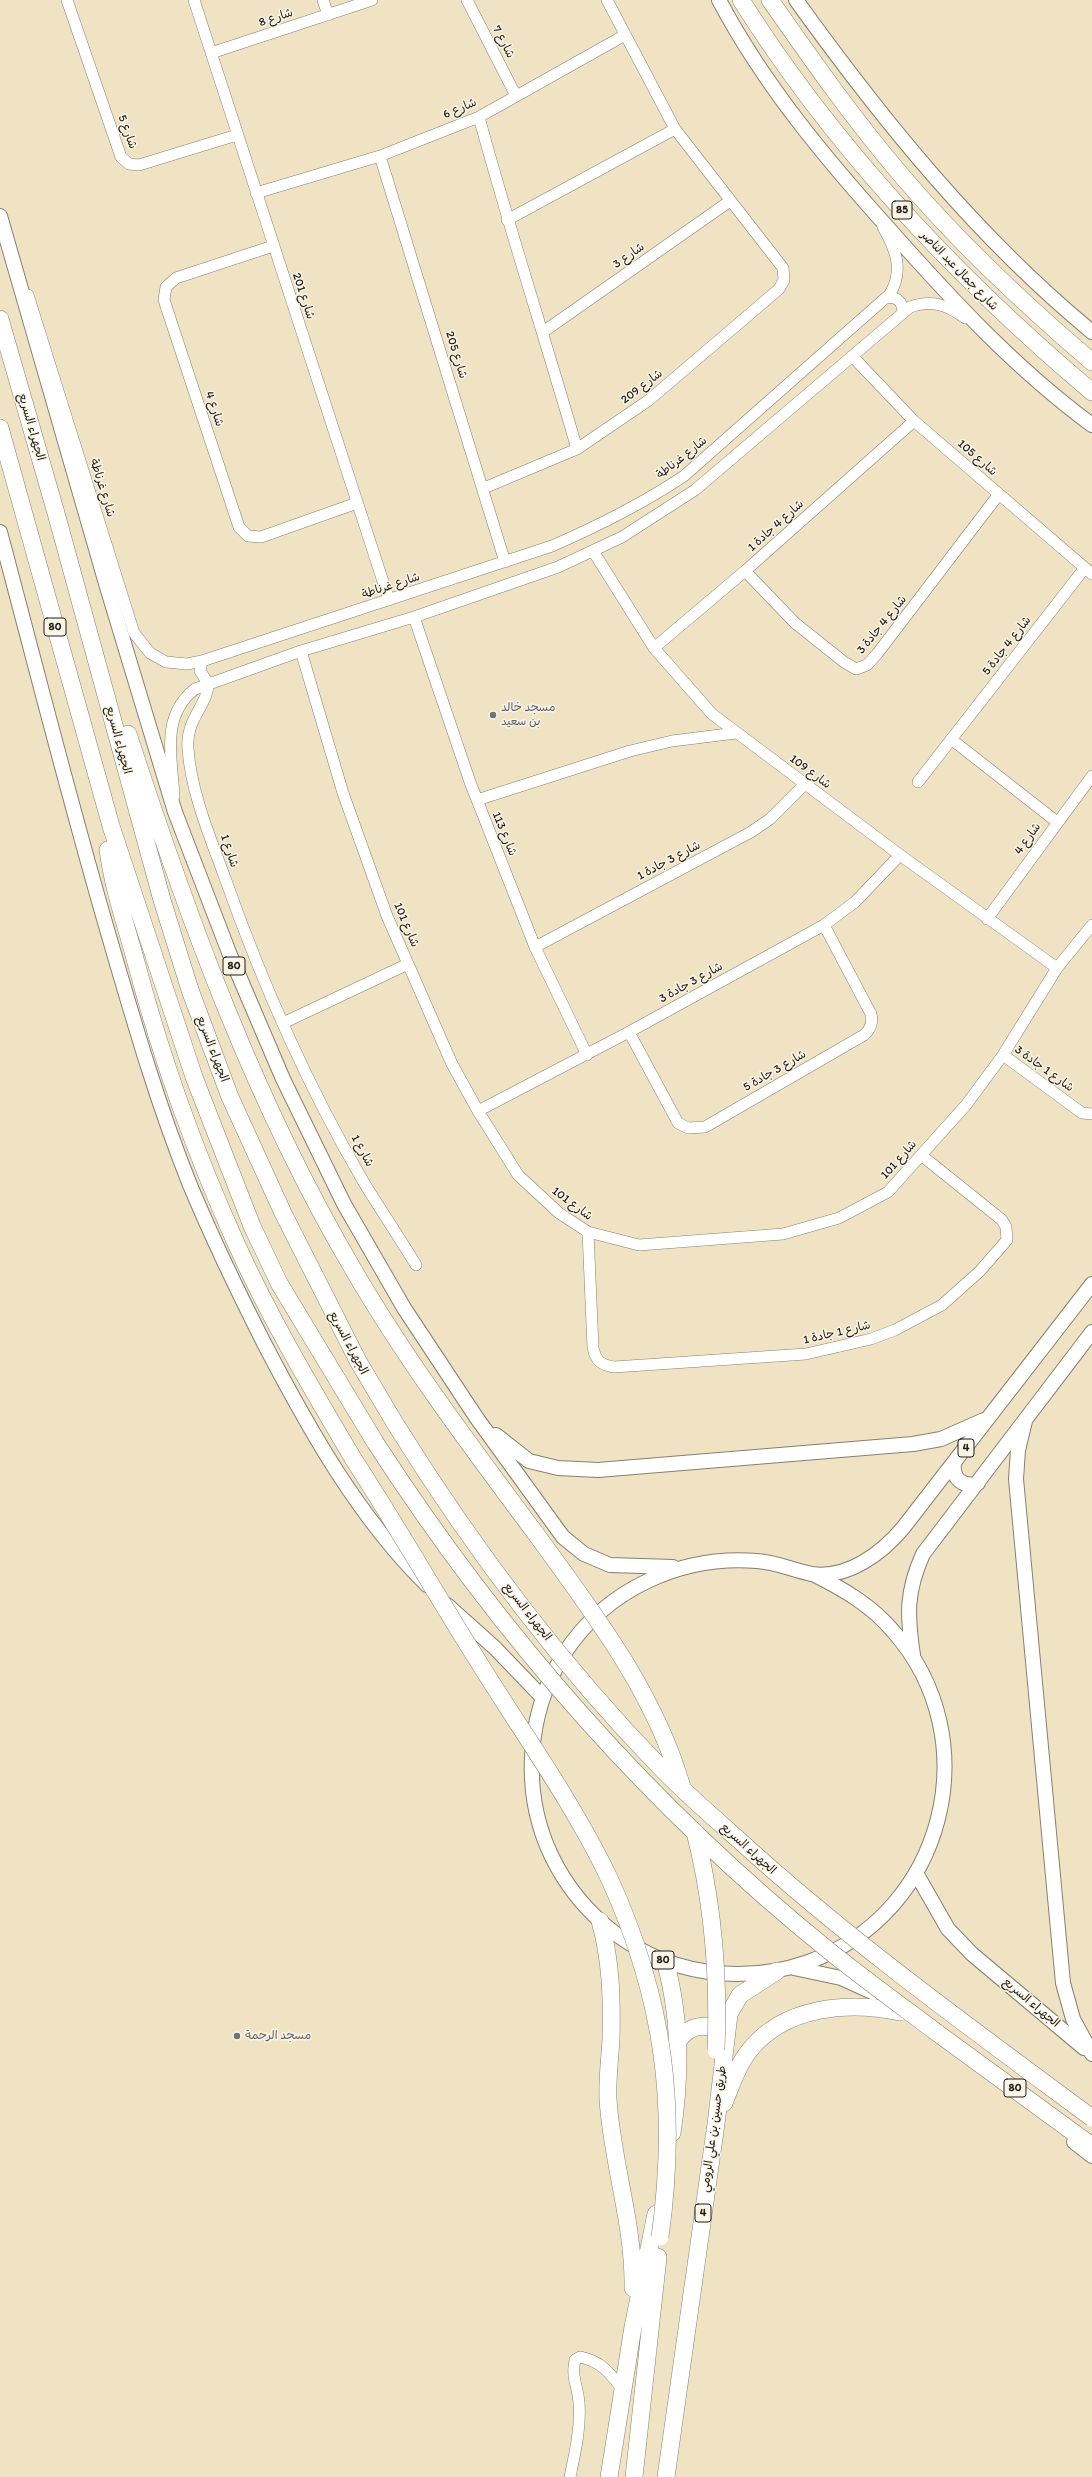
<!DOCTYPE html>
<html>
<head>
<meta charset="utf-8">
<style>
  body { margin:0 }
  canvas { display:block; background:#f0e3c4 }
</style>
</head>
<body>
<canvas width="1092" height="2477"></canvas>
<script>
const c = document.querySelector('canvas').getContext('2d');
c.lineJoin = 'round';
function stroke(path, color, width, dash) { c.strokeStyle = color; c.lineWidth = width; c.lineCap = dash ? 'butt' : 'round'; c.setLineDash(dash || []); c.stroke(path); }
function label(font, color, halo, rows, align = 'center') {
  c.font = font + ' Itim,"Playpen Sans Arabic",sans-serif'; c.lineWidth = 3; c.setLineDash([]); c.textBaseline = 'middle'; c.strokeStyle = halo; c.fillStyle = color; for (const [text, x, y, turn = 0] of rows) {
    c.save(); c.translate(x, y); c.rotate((+turn || 0) * Math.PI / 180); c.textAlign = isNaN(turn) ? turn : align; if (halo) c.strokeText(text, 0, 0); c.fillText(text, 0, 0); c.restore();
  }
}
const minor = new Path2D(`
  M 67,0 L 121,157 L 129,164 L 139,165 L 237,135
  M 194,0 L 389,600
  M 323,0 L 328,15
  M 467,0 L 516,96
  M 211,53 L 372,0
  M 479,117 C 509,228 545,338 577,449
  M 380,156 L 505,562
  M 256,193 L 380,156 L 479,117 L 625,35
  M 507,220 L 675,129
  M 273,246 L 176,278 L 166,287 L 164,300 L 239,527 L 248,536 L 261,537 L 357,503
  M 28,295 L 134,633 L 150,653 L 166,662 L 187,664 L 202,661 L 552,546 C 598,526 642,504 684,476 L 890,294 C 904,270 896,250 883,227
  M 886,298 C 896,296 902,301 903,311
  M 543,332 L 730,201
  M 852,356 L 914,421 L 1092,574
  M 484,488 L 577,449 L 649,400 L 779,289 L 784,280 L 783,268 L 675,129 L 607,0
  M 593,551 L 654,648 L 712,714 L 900,855 L 1057,968
  M 745,571 L 795,623 L 844,662 L 856,669 L 867,665 L 877,654 L 999,494
  M 414,617 L 470,782 L 535,947 L 587,1055
  M 654,648 L 745,571 L 914,421
  M 301,651 L 343,793 L 387,916 L 452,1064 L 478,1111 L 518,1175 L 559,1213 L 588,1232 L 639,1245 L 783,1234 L 839,1218 L 888,1192 L 966,1105 L 1003,1055 L 1057,968 L 1092,925
  M 202,661 L 200,671 L 208,683
  M 208,683 C 209,704 185,719 188,749 C 191,792 210,837 225,878 C 262,983 307,1085 363,1181 C 380,1209 399,1237 416,1265
  M 951,739 L 1057,822
  M 918,782 L 1084,569
  M 174,796 C 172,759 160,716 195,689 L 301,651 L 414,617 L 558,567 L 622,537 L 695,490 L 910,307 C 931,299 948,305 965,318
  M 477,800 L 630,751 L 672,741 L 736,733
  M 987,919 L 1092,776
  M 535,947 L 751,832 L 770,819 L 805,784
  M 283,1023 L 408,964
  M 629,1032 L 678,1123 L 688,1128 L 705,1127 L 864,1035 C 871,1029 873,1022 871,1014 L 824,925
  M 1003,1055 L 1082,1113 L 1092,1114
  M 478,1111 L 629,1032 L 824,925 L 855,902 L 900,855
  M 588,1232 L 593,1348 C 596,1361 601,1365 614,1367 L 806,1354 L 871,1339 L 895,1330 L 942,1305 L 980,1271 L 1007,1240 L 1006,1227 L 1002,1220 L 921,1155
  M 570,2477 C 575,2453 581,2427 579,2403 C 578,2386 571,2378 575,2360 L 580,2357 C 601,2361 610,2373 623,2390`);
const major = new Path2D(`
  M 719,0 C 764,85 826,159 890,230 C 952,300 1016,369 1092,425
  M 796,0 C 883,121 977,237 1092,332
  M 0,216 L 107,587 L 175,812 L 230,955 L 283,1079 L 344,1204 L 404,1308 L 476,1417 L 563,1537 L 584,1554 L 610,1565 L 673,1567
  M 0,532 C 37,671 72,811 113,950 C 136,1029 159,1108 190,1185 C 213,1240 239,1294 266,1347 C 310,1431 359,1518 427,1585
  M 1025,1421 L 1018,1450 L 1016,1479 L 1063,1983 L 1073,2019 L 1092,2054
  M 496,1435 L 529,1461 L 558,1468 L 598,1470 L 913,1444 L 941,1439 L 984,1420
  M 954,1464 C 952,1479 964,1488 978,1483
  M 813,1574 C 843,1589 871,1605 893,1631 C 989,1739 945,1914 808,1962 C 765,1977 721,1978 677,1965 C 622,1948 577,1908 552,1857 C 521,1793 526,1714 564,1654 C 606,1589 681,1555 757,1561 C 777,1562 794,1571 812,1574 C 848,1579 882,1553 903,1528 L 1092,1284
  M 447,1605 L 495,1648 L 543,1698
  M 913,1655 C 907,1615 906,1592 923,1554 L 1092,1332
  M 916,1873 L 948,1929 L 972,1954 L 1084,2048
  M 794,1968 L 841,1978 L 874,1993
  M 1074,2142 L 1092,2156`);
const highway = new Path2D(`
  M 741,0 C 835,149 958,279 1092,392
  M 770,0 C 812,60 854,120 902,176 C 960,244 1024,304 1092,362
  M 0,319 L 56,513 L 162,900 L 190,990 L 230,1097 L 283,1213 L 358,1361 L 396,1425
  M 0,428 L 111,826 L 194,1077 L 252,1226 L 279,1283 L 375,1442
  M 128,734 C 188,918 254,1101 353,1269 C 407,1362 472,1448 536,1534
  M 108,850 C 113,889 127,928 137,966 C 162,1060 195,1152 235,1241 C 269,1317 312,1389 354,1460
  M 600,1921 C 611,1960 612,1999 611,2039 C 610,2058 607,2079 608,2099 C 612,2163 634,2223 633,2288
  M 665,1961 C 681,2018 681,2074 672,2133
  M 936,2032 L 1092,2146
  M 678,2041 C 690,2023 716,2019 724,2043
  M 724,2103 C 731,2086 737,2066 749,2051 C 784,2006 849,2001 900,2012
  M 609,2477 L 633,2327 L 656,2214
  M 634,2477 L 658,2257
  M 666,2477 L 716,2124 L 729,2014 L 740,1995 L 777,1971`);
stroke(minor, '#868070', 12);
stroke(major, '#868070', 16);
stroke(highway, '#868070', 18);
stroke(minor, '#fff', 11);
stroke(major, '#fff', 14);
stroke(highway, '#fff', 17);
const highwayBridge = new Path2D(`
  M 396,1425 C 472,1547 560,1664 660,1767 C 685,1793 713,1817 740,1841 C 851,1942 972,2029 1092,2118
  M 375,1442 C 499,1634 650,1806 828,1950 C 863,1978 900,2005 936,2032
  M 354,1460 C 399,1529 439,1600 483,1669 C 526,1738 575,1806 610,1880 C 664,1999 678,2107 660,2237
  M 536,1534 C 594,1614 654,1691 682,1787
  M 695,1832 C 713,1903 719,1977 716,2050`);
stroke(highwayBridge, '#868070', 18, []);
stroke(highwayBridge, '#fff', 17);
for (const [x, y, r, color] of [
  [493,715,4,"#6b7280"],
  [237,2036,4,"#6b7280"]
]) { const dot = new Path2D(); dot.arc(x, y, r, 0, 2 * Math.PI); c.fillStyle = color; c.fill(dot); stroke(dot, '#fcf5e5', 1.5); }
for (const [x, y, w] of [
  [902,210,20],
  [55,627,22],
  [234,966,22],
  [966,1448,16],
  [663,1960,22],
  [1015,2088,22],
  [703,2213,16]
]) { const box = new Path2D(); box.roundRect(x - w / 2, y - 9, w, 18, 3); c.fillStyle = '#fcf5e5'; c.fill(box); stroke(box, '#1c1c1c', 1); }
label('bold 11px', '#1c1c1c', null, [
  ["85",902,210],
  ["80",55,627],
  ["80",234,966],
  ["4",966,1448],
  ["80",663,1960],
  ["80",1015,2088],
  ["4",703,2213]
]);
label('12px', '#1c1c1c', '#fcf5e5', [
  ["شارع 8",276,18,-18],
  ["شارع 7",503,42,63],
  ["شارع 6",460,109,-23],
  ["شارع 5",127,132,70],
  ["شارع 3",629,256,-35],
  ["شارع جمال عبد الناصر",959,271,46],
  ["شارع 201",303,296,72],
  ["شارع 205",456,355,73],
  ["شارع 209",642,387,-37],
  ["شارع 4",214,409,72],
  ["الجهراء السريع",31,427,74],
  ["شارع غرناطة",682,458,-38],
  ["شارع 105",977,458,41],
  ["شارع غرناطة",102,488,73],
  ["شارع 4 جادة 1",776,526,-42],
  ["شارع غرناطة",391,586,-18],
  ["شارع 4 جادة 3",882,625,-51],
  ["شارع 4 جادة 5",1007,646,-52],
  ["الجهراء السريع",118,740,75],
  ["شارع 109",810,772,37],
  ["شارع 113",504,834,68],
  ["شارع 4",1028,839,-54],
  ["شارع 1",229,851,72],
  ["شارع 3 جادة 1",669,861,-28],
  ["شارع 101",406,925,67],
  ["شارع 3 جادة 3",691,983,-29],
  ["الجهراء السريع",212,1049,69],
  ["شارع 1 جادة 3",1044,1069,36],
  ["شارع 3 جادة 5",775,1071,-30],
  ["شارع 1",362,1151,62],
  ["شارع 101",899,1160,-48],
  ["شارع 101",572,1204,37],
  ["شارع 1 جادة 1",837,1333,-13],
  ["الجهراء السريع",348,1343,62],
  ["الجهراء السريع",527,1612,52],
  ["الجهراء السريع",748,1849,42],
  ["الجهراء السريع",1031,2003,40],
  ["طريق حسين بن علي الرومي",714,2129,-82]
]);
label('12px', '#5b616d', '#fcf5e5', [
  ["مسجد خالد",501,708],
  ["بن سعيد",501,722],
  ["مسجد الرحمة",245,2036]
], 'left');
</script>
</body>
</html>
